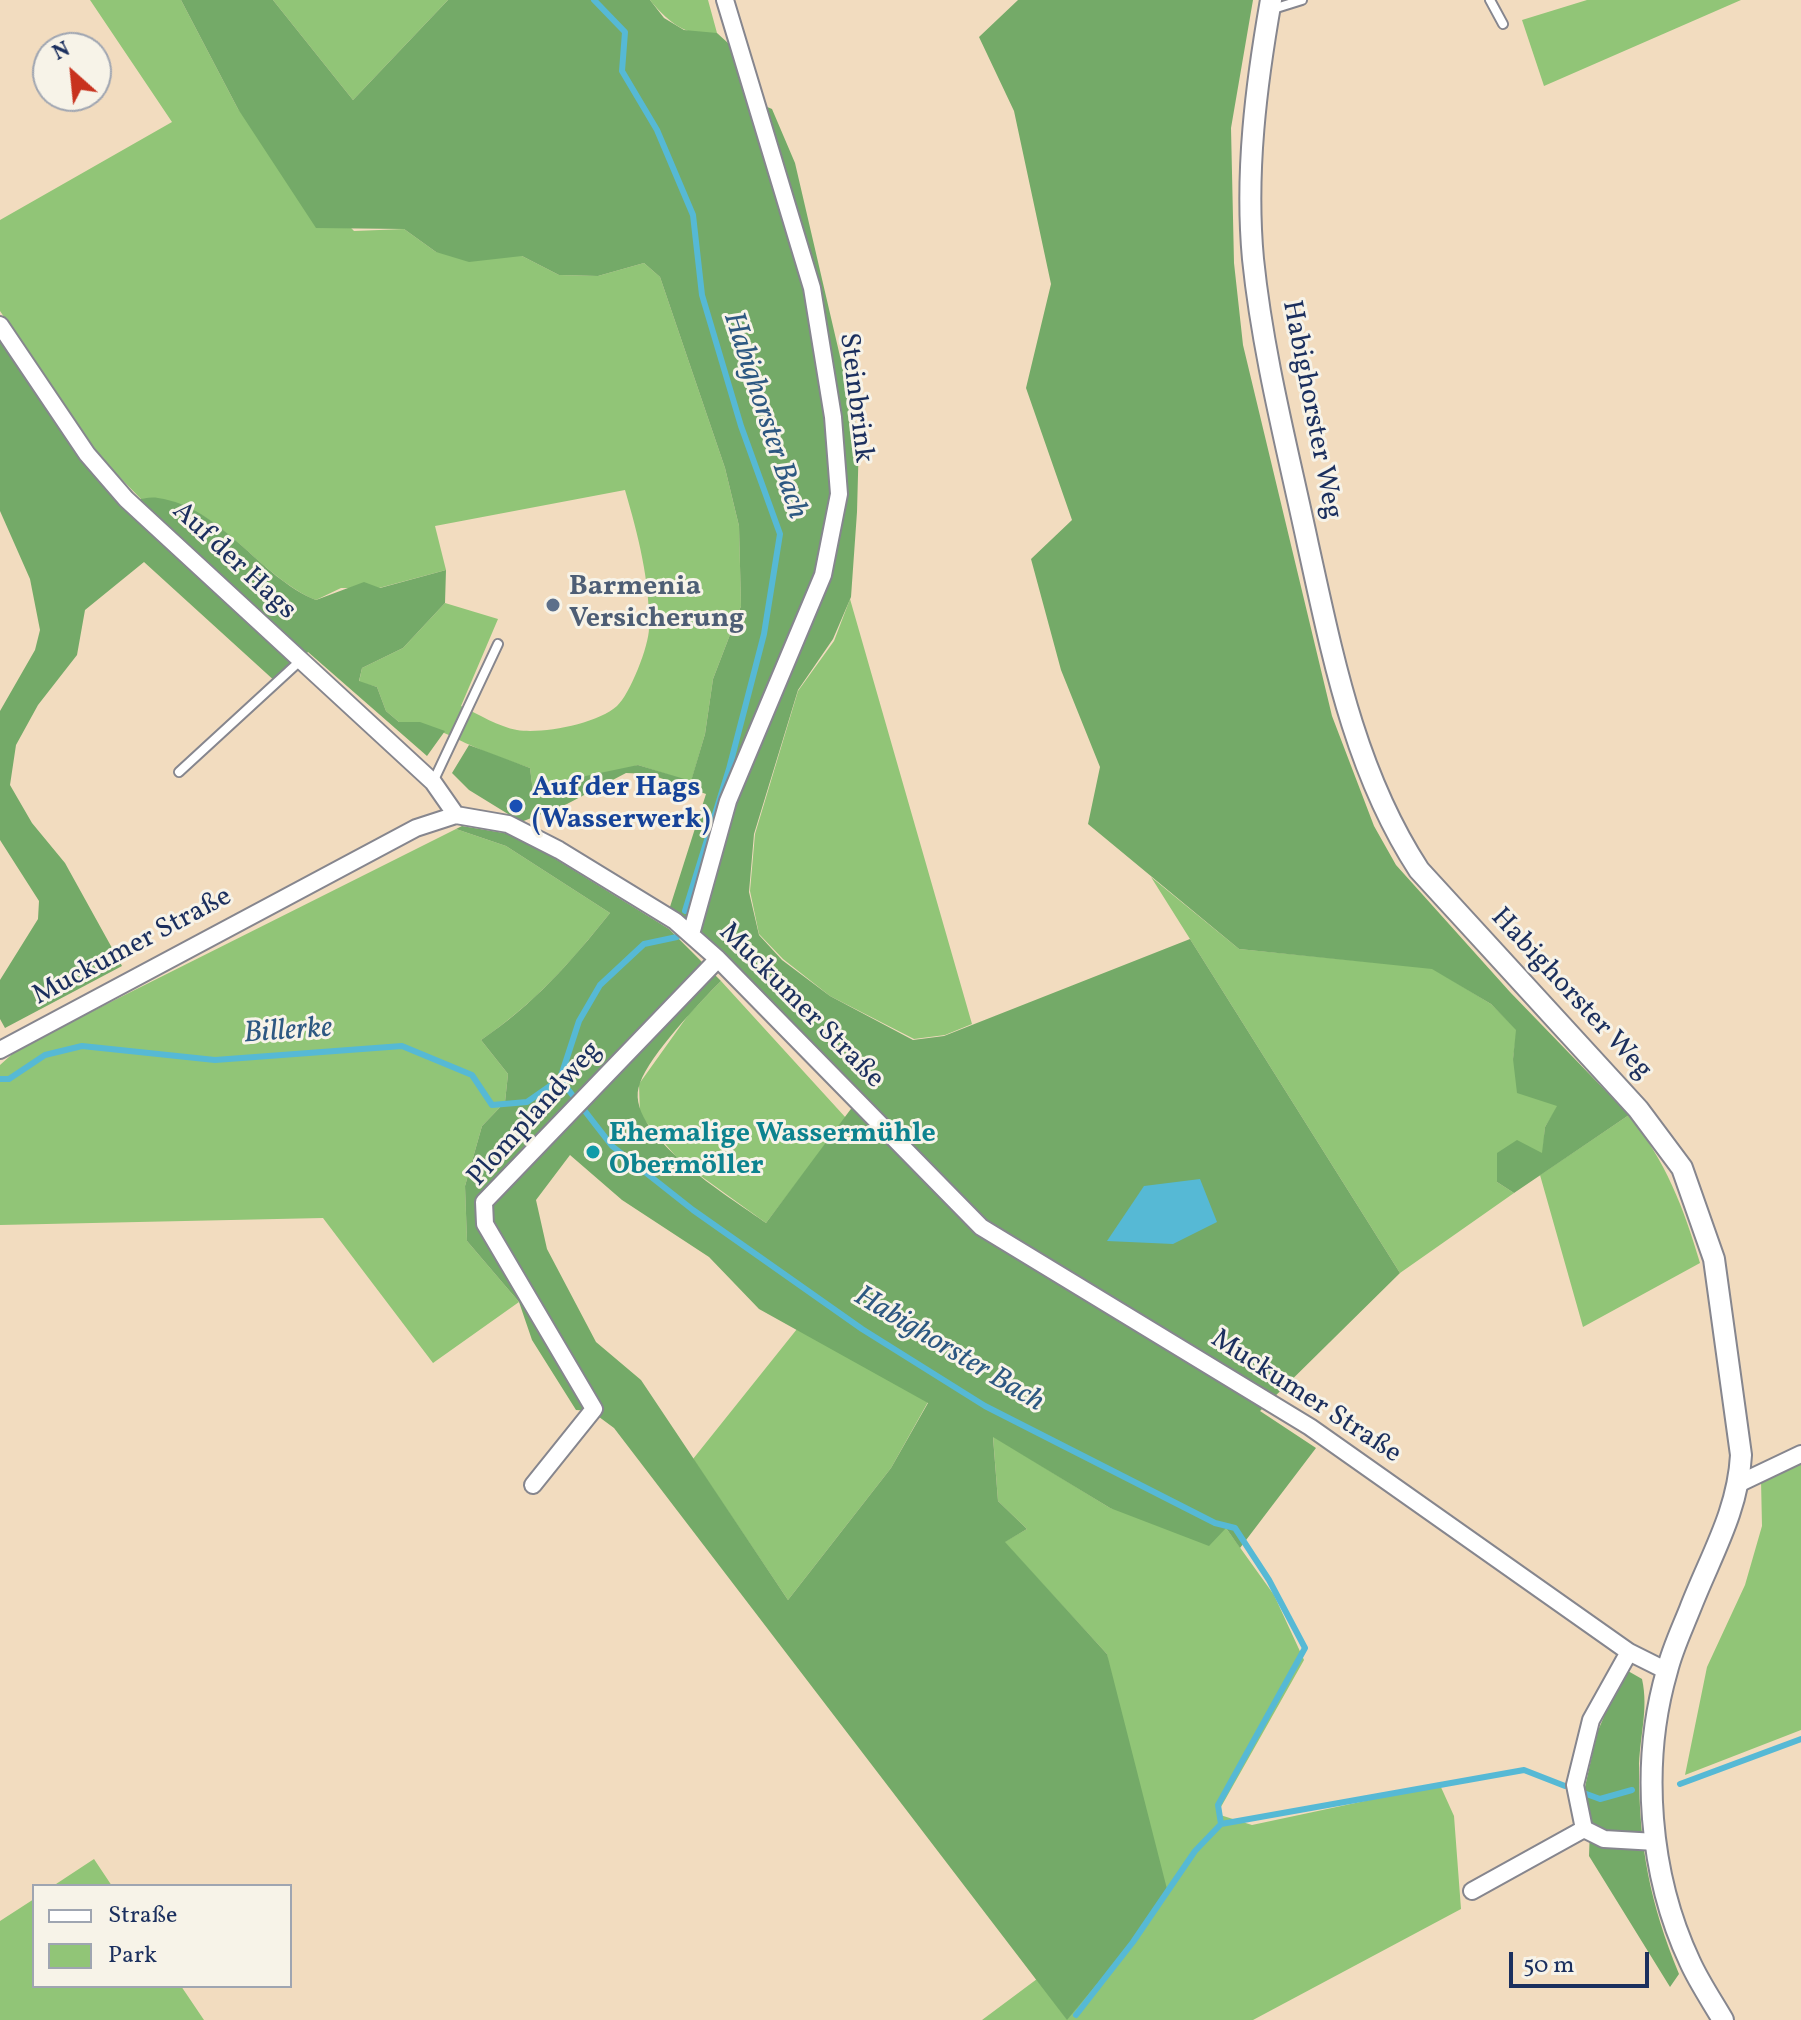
<!DOCTYPE html>
<html>
<head>
<meta charset="utf-8">
<style>
  body { margin:0 }
  #map { position:relative; width:1801px; height:2020px; overflow:hidden; background:#f2dcbf; font-family:Vollkorn,serif }
  canvas { display:block }
  .legend { position:absolute; left:32px; top:1884px; width:260px; height:104px; box-sizing:border-box; background:#f7f3e8; border:2px solid #9fa5b1; margin:0; padding:10px 14px; list-style:none; font-size:24px; color:#1b2f5e }
  .legend li { display:flex; align-items:center; gap:16px; height:40px }
  .legend b { width:40px; border:2px solid #9fa5b1 }
  .north { position:absolute; left:32px; top:32px; width:80px; height:80px; box-sizing:border-box; background:#f7f3e8; border:2px solid #9fa5b1; border-radius:50%; rotate:333deg; font-size:22px; font-weight:700; line-height:32px; text-align:center; color:#1b2f5e }
  .north::after { content:''; display:block; margin:auto; width:28px; height:36px; background:#c8321e; clip-path:polygon(50% 0,100% 100%,50% 72%,0 100%) }
  .scale { position:absolute; left:1509px; top:1952px; width:140px; height:36px; box-sizing:border-box; border:4px solid #1b2f5e; border-top:0; padding-left:10px; font-size:24px; line-height:28px; white-space:nowrap; color:#1b2f5e; -webkit-text-stroke:6px #f7f3e8; paint-order:stroke }
</style>
</head>
<body>
<div id="map">
<canvas width="1801" height="2020"></canvas>
<ul class="legend">
<li><b style="height:10px;background:#fff"></b>Straße</li>
<li><b style="height:22px;background:#91c577"></b>Park</li>
</ul>
<div class="north">N</div>
<div class="scale">50 m</div>
</div>
<script>
const c = document.querySelector('canvas').getContext('2d');
c.lineJoin = 'round';
function fillPath(path, color) { c.fillStyle = color; c.fill(path, 'evenodd'); }
function stroke(path, color, width, dash) { c.strokeStyle = color; c.lineWidth = width; c.lineCap = dash ? 'butt' : 'round'; c.setLineDash(dash || []); c.stroke(path); }
function label(font, color, halo, rows, align = 'center') {
  c.font = font + ' Vollkorn,serif'; c.lineWidth = 6; c.setLineDash([]); c.textBaseline = 'middle'; c.strokeStyle = halo; c.fillStyle = color; for (const [text, x, y, turn = 0] of rows) {
    c.save(); c.translate(x, y); c.rotate((+turn || 0) * Math.PI / 180); c.textAlign = isNaN(turn) ? turn : align; if (halo) c.strokeText(text, 0, 0); c.fillText(text, 0, 0); c.restore();
  }
}
fillPath(new Path2D(`
  M 90,0 L 181,0 L 238,109 L 354,231 L 404,229 L 436,252 L 522,256 L 559,275 L 598,276 L 644,263 L 660,277 L 725,468 L 739,526 L 741,606 L 713,679 L 705,734 L 691,782 L 638,765 L 562,792 L 533,792 L 530,768 C 510,761 489,754 470,745 C 445,734 428,722 399,722 L 386,711 L 377,687 L 359,682 L 362,668 L 403,648 L 445,603 L 498,619 L 461,706 C 478,714 499,727 517,730 C 543,734 597,724 617,706 C 630,694 649,646 649,628 C 650,580 638,535 625,490 L 435,526 L 446,570 L 379,588 L 341,588 L 316,600 C 255,575 213,493 141,499 L 95,452 L 0,311 L 0,220 L 172,122 Z
  M 273,0 L 448,0 L 353,100 Z
  M 650,0 L 708,0 L 717,33 C 688,39 667,21 650,0 Z
  M 1587,0 L 1741,0 L 1544,86 L 1522,20 Z
  M 850,599 L 972,1024 L 945,1035 L 914,1039 L 830,996 L 783,959 L 759,934 L 750,891 L 755,834 L 798,691 L 834,641 Z
  M 456,829 L 506,846 L 610,913 C 571,962 534,1004 481,1040 L 508,1074 L 505,1102 L 482,1126 L 465,1186 L 467,1241 L 519,1302 L 433,1363 L 323,1218 L 0,1225 L 0,1065 L 19,1048 Z
  M 1151,877 L 1239,949 L 1432,968 L 1491,1004 L 1517,1030 L 1513,1059 L 1558,1106 L 1545,1127 L 1543,1153 L 1497,1182 L 1514,1193 L 1400,1273 Z
  M 721,981 L 846,1118 L 766,1223 L 680,1161 L 640,1115 L 639,1084 L 689,1014 Z
  M 1629,1115 C 1665,1160 1684,1208 1700,1263 L 1583,1327 L 1540,1175 Z
  M 797,1329 L 928,1402 L 891,1468 L 788,1600 L 693,1459 Z
  M 993,1436 L 1110,1508 L 1226,1528 L 1274,1595 L 1304,1660 L 1217,1814 L 1252,1825 L 1440,1785 L 1454,1816 L 1461,1909 L 1253,2020 L 982,2020 L 1037,1979 L 1067,2019 L 1133,1941 L 1107,1654 L 1004,1542 L 1027,1529 L 998,1501 Z
  M 1801,1461 L 1801,1730 L 1685,1775 L 1707,1667 L 1745,1585 L 1762,1526 L 1761,1480 Z
  M 94,1859 L 112,1886 L 53,1886 Z
  M 34,1899 L 34,1986 L 181,1986 L 204,2020 L 0,2020 L 0,1921 Z`), '#91c577');
fillPath(new Path2D(`
  M 181,0 L 273,0 L 353,100 L 448,0 L 650,0 L 664,18 L 684,30 L 717,33 L 739,53 L 753,101 L 772,109 L 795,163 L 859,438 L 857,512 L 851,597 L 833,639 L 798,690 L 754,834 L 749,892 L 759,935 L 782,960 L 830,996 L 913,1040 L 944,1036 L 1190,939 L 1400,1273 L 1260,1411 L 1316,1448 L 1240,1548 L 1226,1528 L 1209,1546 L 1110,1508 L 993,1437 L 998,1501 L 1027,1529 L 1005,1542 L 1107,1654 L 1167,1889 L 1133,1941 L 1067,2020 L 614,1428 L 591,1411 L 576,1410 L 532,1340 L 519,1302 L 467,1241 L 465,1186 L 482,1126 L 505,1102 L 508,1074 L 481,1040 C 533,1005 571,962 610,913 L 506,846 L 456,829 L 462,826 L 510,834 L 549,855 L 669,929 L 721,981 C 699,1003 650,1055 640,1083 C 620,1132 732,1198 766,1223 L 862,1094 L 700,930 L 669,910 L 706,794 L 649,774 L 626,773 L 567,804 L 521,822 L 469,790 L 452,773 L 469,745 L 530,768 L 533,792 L 562,792 L 576,778 L 638,765 L 691,781 L 705,734 L 713,679 L 741,606 L 739,526 L 725,468 L 660,277 L 644,263 L 598,276 L 559,275 L 522,256 L 469,262 L 436,252 L 404,229 L 316,228 L 238,109 ZM 570,1155 L 622,1200 L 709,1257 L 759,1309 L 928,1403 L 891,1468 L 788,1600 L 641,1380 L 596,1342 L 547,1249 L 536,1200 Z
  M 1018,0 L 1253,0 L 1231,128 L 1234,263 L 1243,345 L 1332,716 L 1374,826 L 1396,865 L 1510,992 L 1629,1115 L 1514,1193 L 1497,1182 L 1497,1153 L 1517,1140 L 1542,1153 L 1545,1127 L 1557,1106 L 1517,1093 L 1513,1059 L 1516,1030 L 1491,1004 L 1432,969 L 1239,949 L 1088,824 L 1100,767 L 1061,670 L 1031,559 L 1072,520 L 1026,388 L 1051,284 L 1014,111 L 979,37 Z
  M 0,341 L 81,461 L 121,504 C 132,501 147,496 158,498 C 222,507 259,577 316,600 L 364,582 L 380,588 L 446,570 L 445,603 L 403,648 L 362,668 L 359,681 L 377,687 L 386,711 L 399,722 L 420,722 L 445,731 L 427,756 L 308,652 L 277,683 L 144,562 L 85,610 L 77,655 L 38,705 L 16,745 L 10,785 L 32,823 L 65,863 L 122,966 L 5,1028 L 0,1019 L 0,980 L 38,919 L 39,901 L 0,840 L 0,711 L 35,650 L 40,630 L 30,579 L 0,511 Z
  M 1628,1671 L 1642,1679 C 1649,1710 1639,1738 1639,1770 C 1639,1847 1650,1903 1679,1974 L 1670,1987 L 1589,1856 L 1590,1828 L 1581,1805 L 1597,1733 L 1620,1679 Z`), '#74aa68');
fillPath(new Path2D(`
  M 1200,1179 L 1217,1222 L 1173,1244 L 1107,1241 L 1144,1186 Z`), '#56b9d5');
stroke(new Path2D(`
  M 594,0 L 625,32 L 622,71 L 657,130 L 693,215 L 702,295 L 741,426 L 780,534 L 764,634 L 729,769 L 685,911
  M 677,937 L 644,944 L 600,985 L 579,1021 L 560,1079 L 612,1146 L 693,1210 L 862,1329 L 985,1406 L 1215,1523 L 1235,1528 L 1269,1580 L 1305,1648 L 1218,1805 L 1221,1824 L 1524,1770 L 1565,1786
  M 0,1079 L 9,1079 L 45,1055 L 82,1046 L 215,1060 L 402,1046 L 472,1075 L 492,1105 L 527,1102 L 560,1079
  M 1680,1784 L 1801,1739
  M 1581,1792 L 1600,1799 L 1632,1790
  M 1076,2015 L 1133,1942 L 1195,1851 L 1221,1824`), '#56b9d5', 6);
const service = new Path2D(`
  M 1490,0 L 1503,24
  M 1270,10 L 1302,0
  M 179,772 L 301,660
  M 433,782 L 498,644`);
const minor = new Path2D(`
  M 0,325 L 87,454 L 126,499 L 433,782 L 456,815
  M 691,934 L 728,801 L 823,575 L 839,494 L 833,417 L 812,288 L 725,0
  M 0,1050 L 416,828 L 456,815 L 508,824 L 559,850 L 675,921 L 718,959 L 981,1227 L 1310,1427 L 1629,1652 L 1667,1671
  M 1740,1483 L 1801,1454
  M 533,1485 L 594,1409 L 485,1224 L 484,1202 L 718,959
  M 1584,1829 L 1604,1839 L 1656,1842
  M 1472,1891 L 1584,1829 L 1575,1785 L 1591,1720 L 1629,1652`);
const tertiary = new Path2D(`
  M 1271,0 C 1256,85 1245,173 1253,259 C 1263,356 1288,451 1308,545 C 1333,658 1355,772 1419,870 L 1638,1109 L 1682,1168 L 1714,1259 L 1741,1455 C 1738,1512 1710,1557 1690,1609 C 1682,1629 1672,1650 1667,1671 C 1640,1764 1649,1875 1690,1962 C 1699,1982 1712,2001 1723,2020`);
stroke(service, '#86868e', 12);
stroke(minor, '#86868e', 20);
stroke(tertiary, '#86868e', 24);
stroke(service, '#fff', 8);
stroke(minor, '#fff', 16);
stroke(tertiary, '#fff', 20);
for (const [x, y, r, color] of [
  [553,605,8,"#5c6f8a"],
  [516,806,8,"#1a4fb4"],
  [593,1152,8,"#0f9aa8"]
]) { const dot = new Path2D(); dot.arc(x, y, r, 0, 2 * Math.PI); c.fillStyle = color; c.fill(dot); stroke(dot, '#f7f3e8', 3); }
label('28px', '#1b2f5e', '#f7f3e8', [
  ["Steinbrink",854,398,83],
  ["Habighorster Weg",1310,410,79],
  ["Auf der Hags",233,562,43],
  ["Muckumer Straße",133,948,-28],
  ["Habighorster Weg",1570,995,47],
  ["Muckumer Straße",800,1007,45],
  ["Plomplandweg",536,1115,-48],
  ["Muckumer Straße",1305,1398,33]
]);
label('bold 28px', '#4e5e75', '#f7f3e8', [
  ["Barmenia",569,589],
  ["Versicherung",569,621]
], 'left');
label('bold 28px', '#164399', '#f7f3e8', [
  ["Auf der Hags",532,790],
  ["(Wasserwerk)",532,822]
], 'left');
label('bold 28px', '#0d838f', '#f7f3e8', [
  ["Ehemalige Wassermühle",609,1136],
  ["Obermöller",609,1168]
], 'left');
label('italic 30px', '#2d5882', '#f7f3e8', [
  ["Habighorster Bach",763,416,72],
  ["Billerke",288,1033,-4],
  ["Habighorster Bach",948,1351,31]
]);
</script>
</body>
</html>
